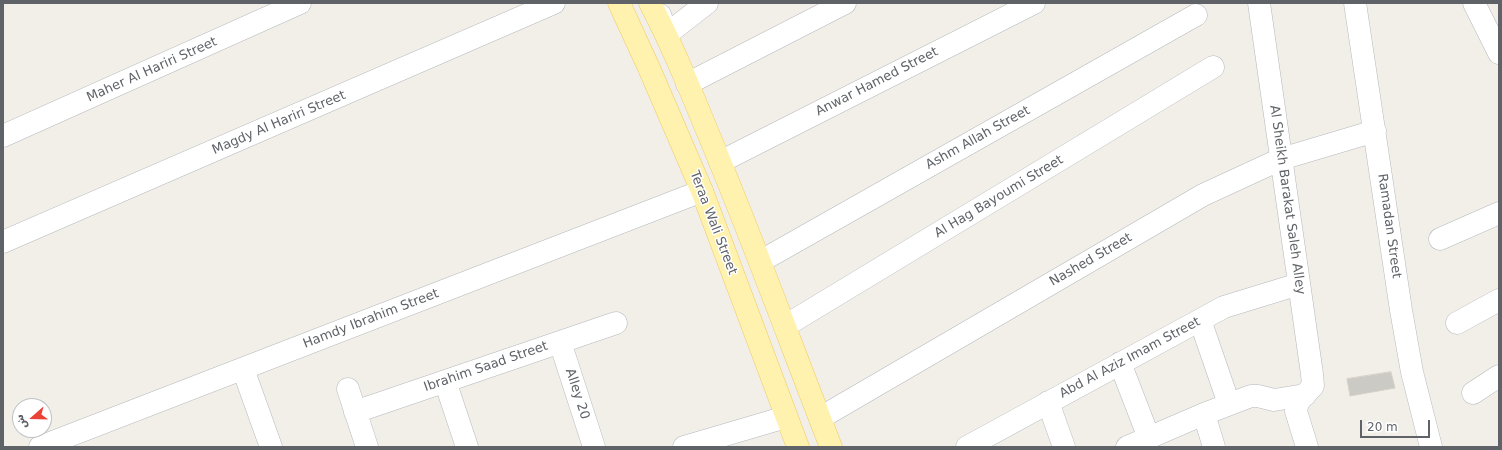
<!DOCTYPE html>
<html>
<head>
<meta charset="utf-8">
<style>
  body { margin:0 }
  #map { position:relative; width:1502px; height:450px; overflow:hidden; background:#f1efe8; font-family:"DejaVu Sans","Noto Sans Arabic",sans-serif }
  canvas { display:block }
  .frame { position:absolute; inset:0; border:4px solid #5f6368; pointer-events:none }
  .north { position:absolute; left:12px; top:398px; width:40px; height:40px; box-sizing:border-box; background:#fff; border:1px solid #bfc1c3; border-radius:50%; rotate:250deg; font-size:11px; font-weight:700; line-height:16px; text-align:center; color:#5f6368 }
  .north::after { content:''; display:block; margin:auto; width:14px; height:18px; background:#ea4335; clip-path:polygon(50% 0,100% 100%,50% 72%,0 100%) }
  .scale { position:absolute; left:1360px; top:420px; width:70px; height:18px; box-sizing:border-box; border:2px solid #5f6368; border-top:0; padding-left:5px; font-size:12px; line-height:14px; white-space:nowrap; color:#5f6368; -webkit-text-stroke:3px #fff; paint-order:stroke }
</style>
</head>
<body>
<div id="map">
<canvas width="1502" height="450"></canvas>
<div class="frame"></div>
<div class="north">ش</div>
<div class="scale">20 m</div>
</div>
<script>
const c = document.querySelector('canvas').getContext('2d');
c.lineJoin = 'round';
function fillPath(path, color) { c.fillStyle = color; c.fill(path, 'evenodd'); }
function stroke(path, color, width, dash) { c.strokeStyle = color; c.lineWidth = width; c.lineCap = dash ? 'butt' : 'round'; c.setLineDash(dash || []); c.stroke(path); }
function label(font, color, halo, rows, align = 'center') {
  c.font = font + ' "DejaVu Sans",sans-serif'; c.lineWidth = 3; c.setLineDash([]); c.textBaseline = 'middle'; c.strokeStyle = halo; c.fillStyle = color; for (const [text, x, y, turn = 0] of rows) {
    c.save(); c.translate(x, y); c.rotate((+turn || 0) * Math.PI / 180); c.textAlign = isNaN(turn) ? turn : align; if (halo) c.strokeText(text, 0, 0); c.fillText(text, 0, 0); c.restore();
  }
}
const building = new Path2D(`
  M 1391,372 L 1395,388 L 1350,396 L 1347,379 Z`);
fillPath(building, '#cccac5');
stroke(building, '#d6d1c6', 1);
const minor = new Path2D(`
  M 1259,3 L 1312,374 L 1313,386 L 1298,402 L 1296,411 L 1307,447
  M 1355,3 L 1401,310 L 1412,372 L 1431,447
  M 1474,3 L 1499,53
  M 660,15 L 667,34 L 707,3
  M 687,84 L 845,3
  M 3,136 L 300,3
  M 720,162 L 1034,3
  M 1440,239 L 1499,213
  M 3,242 L 554,3
  M 761,261 L 1196,15
  M 1200,320 L 1229,404
  M 1457,323 L 1499,300
  M 785,326 L 1213,67
  M 560,342 L 594,447
  M 1120,363 L 1149,438
  M 243,369 L 271,447
  M 445,381 L 467,447
  M 348,389 L 367,447
  M 1473,393 L 1499,376
  M 1048,402 L 1064,447
  M 355,412 L 616,323
  M 1204,414 L 1214,447
  M 820,418 L 1203,195 L 1281,159 L 1375,131
  M 40,447 L 702,191
  M 684,447 L 786,417
  M 967,447 L 1224,307 L 1299,284
  M 1127,447 L 1204,414 L 1251,396 L 1258,396 L 1274,400 L 1305,395`);
const major = new Path2D(`
  M 619,3 L 649,68 L 702,191 L 798,447
  M 650,3 C 672,45 690,89 708,133 C 752,237 790,342 831,447`);
stroke(minor, '#b5b8bc', 23);
stroke(major, '#f2c960', 23);
stroke(minor, '#fff', 22);
stroke(major, '#fff2af', 22);
label('13px', '#5f6368', '#fff', [
  ["Maher Al Hariri Street",152,70,-24],
  ["Anwar Hamed Street",877,82,-27],
  ["Magdy Al Hariri Street",279,123,-23],
  ["Ashm Allah Street",978,138,-29],
  ["Al Hag Bayoumi Street",999,197,-31],
  ["Al Sheikh Barakat Saleh Alley",1287,200,82],
  ["Teraa Wali Street",713,223,69],
  ["Ramadan Street",1389,226,82],
  ["Nashed Street",1091,260,-30],
  ["Hamdy Ibrahim Street",371,319,-21],
  ["Abd Al Aziz Imam Street",1130,358,-28],
  ["Ibrahim Saad Street",486,367,-19],
  ["Alley 20",577,394,72]
]);
</script>
</body>
</html>
